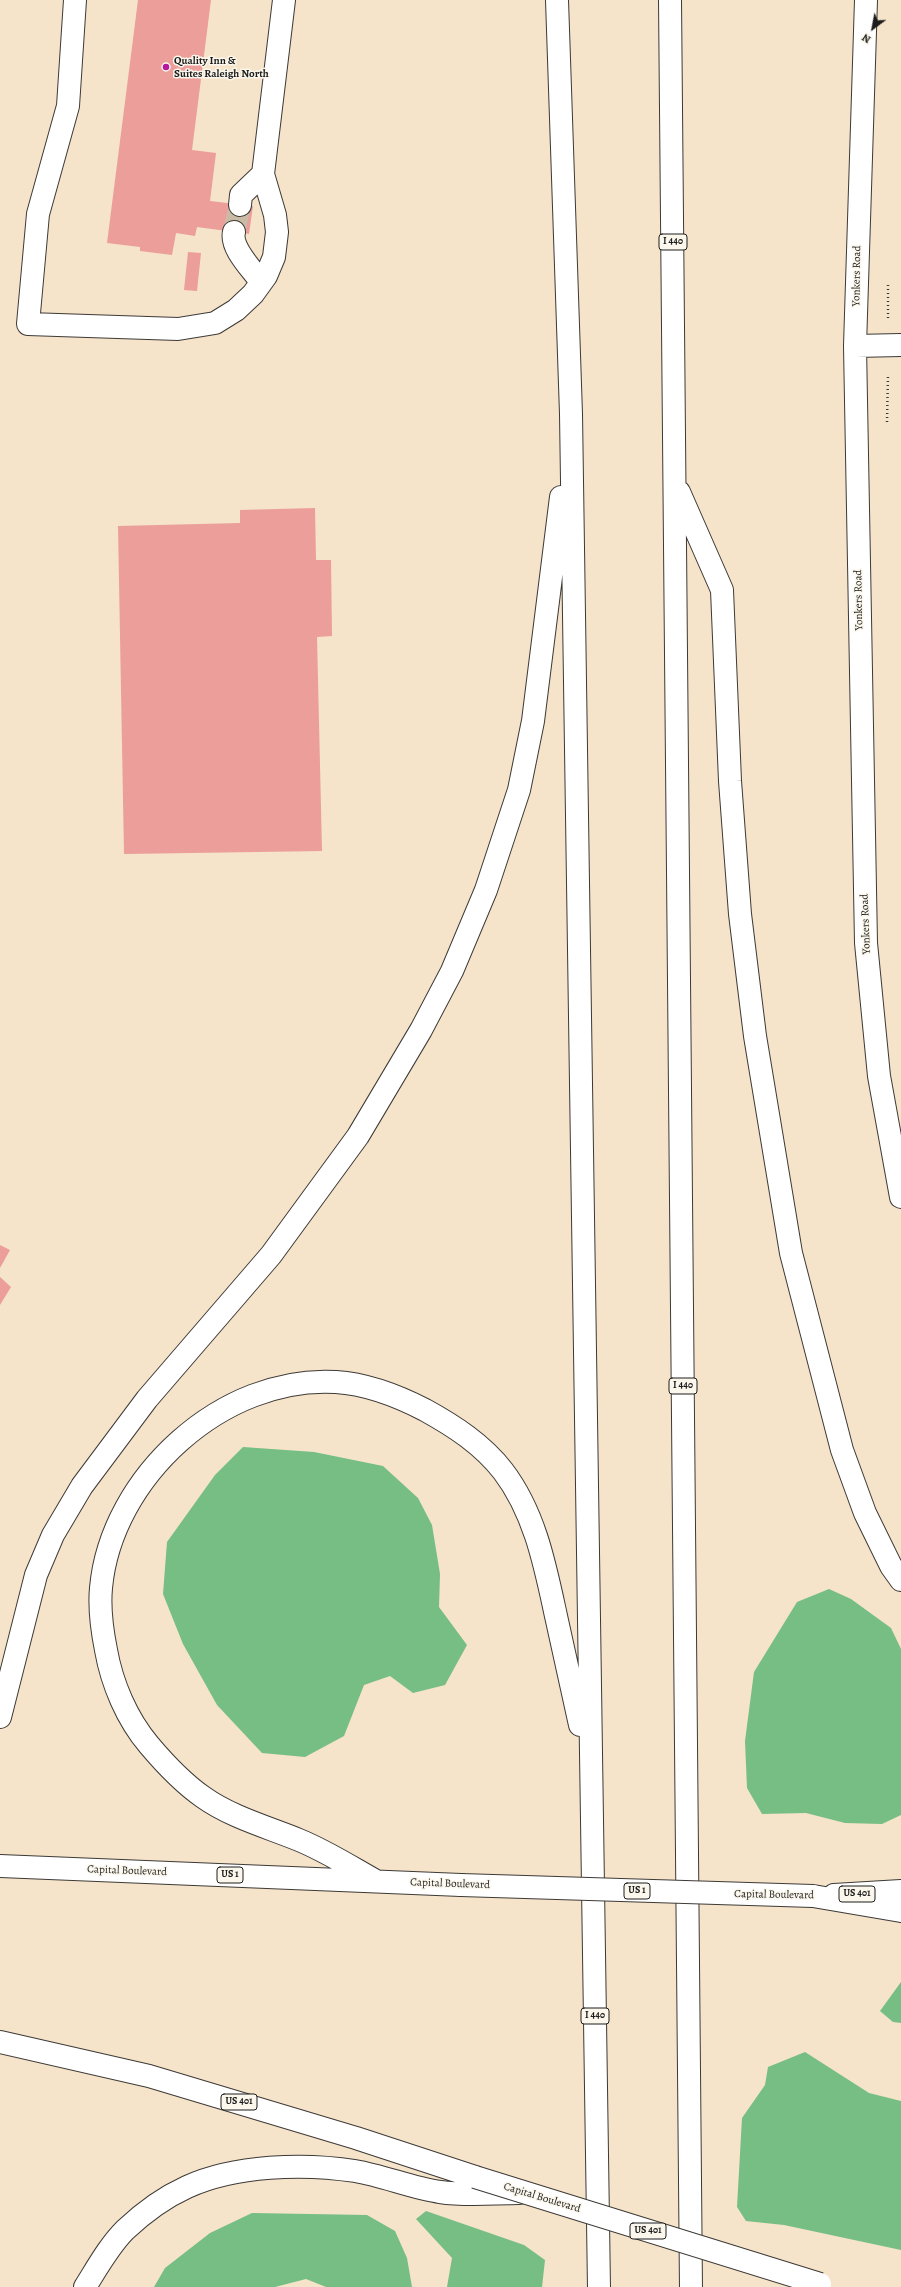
<!DOCTYPE html>
<html>
<head>
<meta charset="utf-8">
<style>
  body { margin:0 }
  #map { position:relative; width:901px; height:2287px; overflow:hidden; background:#f5e3ca; font-family:Alegreya,serif }
  canvas { display:block }
  .north { position:absolute; left:853px; top:8px; width:40px; height:40px; -webkit-text-stroke:3px #fbf7ec; paint-order:stroke; rotate:212deg; font-size:11px; font-weight:700; line-height:16px; text-align:center; color:#1c1c1c }
  .north::after { content:''; display:block; margin:auto; width:14px; height:18px; background:#1c1c1c; clip-path:polygon(50% 0,100% 100%,50% 72%,0 100%) }
</style>
</head>
<body>
<div id="map">
<canvas width="901" height="2287"></canvas>
<div class="north">N</div>
</div>
<script>
const c = document.querySelector('canvas').getContext('2d');
c.lineJoin = 'round';
function fillPath(path, color) { c.fillStyle = color; c.fill(path, 'evenodd'); }
function stroke(path, color, width, dash) { c.strokeStyle = color; c.lineWidth = width; c.lineCap = dash ? 'butt' : 'round'; c.setLineDash(dash || []); c.stroke(path); }
function label(font, color, halo, rows, align = 'center') {
  c.font = font + ' Alegreya,serif'; c.lineWidth = 3; c.setLineDash([]); c.textBaseline = 'middle'; c.strokeStyle = halo; c.fillStyle = color; for (const [text, x, y, turn = 0] of rows) {
    c.save(); c.translate(x, y); c.rotate((+turn || 0) * Math.PI / 180); c.textAlign = isNaN(turn) ? turn : align; if (halo) c.strokeText(text, 0, 0); c.fillText(text, 0, 0); c.restore();
  }
}
fillPath(new Path2D(`
  M 243,1447 L 314,1452 L 383,1466 L 418,1498 L 432,1525 L 440,1574 L 439,1607 L 467,1645 L 445,1685 L 413,1693 L 390,1676 L 364,1685 L 344,1736 L 305,1757 L 262,1753 L 217,1705 L 183,1644 L 163,1594 L 167,1542 L 215,1475 Z
  M 829,1589 L 851,1599 L 891,1628 L 901,1649 L 901,1815 L 882,1824 L 845,1823 L 806,1813 L 762,1814 L 747,1788 L 745,1741 L 754,1672 L 797,1602 Z
  M 901,1982 L 901,2023 L 893,2022 L 880,2011 Z
  M 805,2052 L 869,2093 L 901,2101 L 901,2250 L 784,2225 L 746,2221 L 737,2207 L 742,2118 L 765,2085 L 768,2067 Z
  M 426,2211 L 524,2245 L 545,2260 L 542,2287 L 447,2287 L 452,2258 L 416,2219 Z
  M 252,2213 L 367,2215 L 395,2231 L 407,2258 L 412,2287 L 326,2287 L 306,2279 L 275,2287 L 154,2287 L 165,2268 L 210,2233 Z`), '#76be83');
fillPath(new Path2D(`
  M 138,0 L 211,0 L 192,150 L 216,153 L 210,201 L 253,206 L 249,234 L 197,227 L 195,236 L 176,233 L 172,255 L 140,251 L 140,247 L 107,243 Z
  M 188,252 L 201,253 L 197,291 L 184,290 Z
  M 315,508 L 316,560 L 331,560 L 332,636 L 317,637 L 322,851 L 124,854 L 118,526 L 240,523 L 240,510 Z
  M 0,1245 L 10,1250 L 0,1268 Z
  M 0,1277 L 11,1287 L 0,1305 Z`), '#eb9e9a');
stroke(new Path2D(`
  M 234,232 L 240,205`), '#cabba7', 22, [22, 11]);
const minor = new Path2D(`
  M 75,0 L 68,106 L 38,214 L 28,324 L 178,329 L 215,323 L 236,310 L 253,294 L 266,276 L 274,257 L 277,232 L 275,215 L 263,174 L 284,0
  M 866,0 L 855,346 L 866,943 L 879,1076 L 901,1197
  M 240,205 L 241,195 L 263,174
  M 234,232 C 230,248 252,269 261,282
  M 855,346 L 901,345`);
const major = new Path2D(`
  M 834,1895 L 901,1891`);
const highway = new Path2D(`
  M 557,0 L 571,414 L 599,2287
  M 670,0 L 691,2287
  M 679,492 L 722,590 L 730,781 L 740,914 L 755,1036 L 791,1253 L 842,1450 L 865,1513 L 891,1566 L 901,1580
  M 0,1717 L 36,1575 L 53,1535 L 82,1486 L 147,1399 L 271,1255 L 358,1136 L 421,1030 L 452,971 L 486,890 L 519,790 L 533,721 L 561,497
  M 0,1866 L 461,1885
  M 376,1881 C 351,1867 326,1851 299,1840 C 267,1827 231,1817 203,1797 C 183,1783 165,1764 149,1745 C 127,1719 112,1684 106,1650 C 102,1630 99,1609 101,1588 C 111,1477 223,1375 336,1382 C 367,1384 398,1396 425,1410 C 454,1426 482,1444 503,1471 C 535,1513 545,1565 556,1616 C 564,1652 572,1689 580,1725
  M 813,1896 L 901,1911
  M 0,2042 L 149,2076 L 356,2138 L 475,2177
  M 85,2287 C 97,2268 109,2246 125,2230 C 143,2213 165,2197 187,2187 C 235,2165 304,2163 355,2171 C 384,2176 412,2188 440,2192 C 466,2196 494,2193 519,2193`);
stroke(minor, '#3d3a36', 24);
stroke(major, '#3d3a36', 24);
stroke(highway, '#3d3a36', 24);
stroke(new Path2D(`
  M 888,318 L 888,283
  M 887,422 L 888,375`), '#3d3a36', 2.5, [1, 3]);
stroke(minor, '#fff', 22);
stroke(major, '#fff', 22);
stroke(highway, '#fff', 22);
const highwayBridge = new Path2D(`
  M 461,1885 L 813,1896
  M 475,2177 L 820,2284`);
stroke(highwayBridge, '#3d3a36', 24, []);
stroke(highwayBridge, '#fff', 22);
for (const [x, y, r, color] of [
  [166,67,4,"#b5179e"]
]) { const dot = new Path2D(); dot.arc(x, y, r, 0, 2 * Math.PI); c.fillStyle = color; c.fill(dot); stroke(dot, '#fbf7ec', 1.5); }
for (const [x, y, w] of [
  [673,242,28],
  [683,1386,28],
  [230,1875,26],
  [637,1891,26],
  [857,1894,36],
  [595,2016,28],
  [239,2102,36],
  [648,2231,36]
]) { const box = new Path2D(); box.roundRect(x - w / 2, y - 8, w, 16, 3); c.fillStyle = '#fbf7ec'; c.fill(box); stroke(box, '#1c1c1c', 1); }
label('bold 10px', '#1c1c1c', null, [
  ["I 440",673,242],
  ["I 440",683,1386],
  ["US 1",230,1875],
  ["US 1",637,1891],
  ["US 401",857,1894],
  ["I 440",595,2016],
  ["US 401",239,2102],
  ["US 401",648,2231]
]);
label('bold 11px', '#1c1c1c', '#fbf7ec', [
  ["Quality Inn &",174,61],
  ["Suites Raleigh North",174,74]
], 'left');
label('11px', '#1c1c1c', '#fbf7ec', [
  ["Yonkers Road",857,276,-89],
  ["Yonkers Road",859,600,-91],
  ["Yonkers Road",866,924,-92],
  ["Capital Boulevard",127,1871,2],
  ["Capital Boulevard",450,1884,2],
  ["Capital Boulevard",774,1895,1],
  ["Capital Boulevard",542,2198,17]
]);
</script>
</body>
</html>
